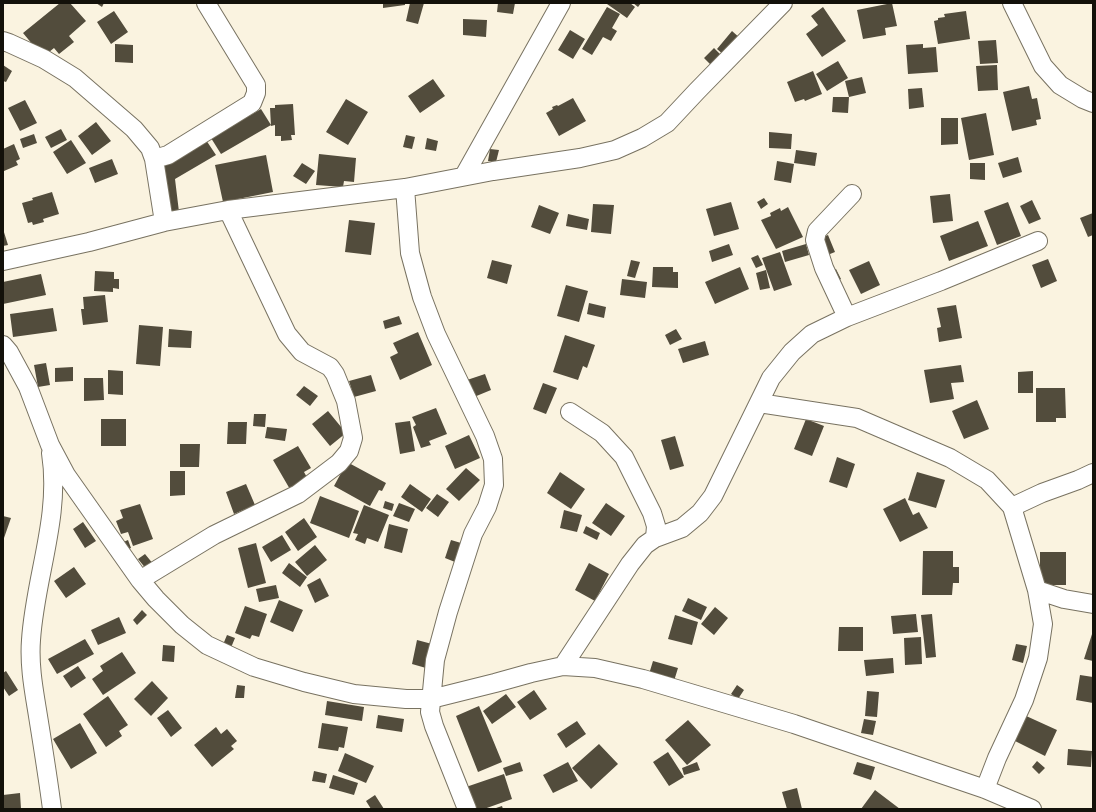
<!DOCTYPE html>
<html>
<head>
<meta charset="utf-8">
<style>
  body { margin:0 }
  #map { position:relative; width:1096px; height:812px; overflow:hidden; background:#faf3e0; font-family:"Space Grotesk",sans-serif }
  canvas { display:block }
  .frame { position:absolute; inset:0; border:4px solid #13110a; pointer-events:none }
</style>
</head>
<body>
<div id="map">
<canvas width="1096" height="812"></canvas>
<div class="frame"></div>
</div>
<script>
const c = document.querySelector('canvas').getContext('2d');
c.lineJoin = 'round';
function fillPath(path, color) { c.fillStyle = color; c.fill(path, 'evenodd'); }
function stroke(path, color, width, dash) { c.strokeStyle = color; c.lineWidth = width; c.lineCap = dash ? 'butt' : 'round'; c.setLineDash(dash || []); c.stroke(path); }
fillPath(new Path2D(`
  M 60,3 L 70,3 L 86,21 L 69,36 L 74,42 L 59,54 L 54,48 L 43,57 L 23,33 Z
  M 96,3 L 104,3 L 102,7 Z
  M 383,3 L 405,3 L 405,5 L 383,8 Z
  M 410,3 L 424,3 L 418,24 L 406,21 Z
  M 498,3 L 515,3 L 513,14 L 497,12 Z
  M 608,3 L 630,3 L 635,7 L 627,18 L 607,4 Z
  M 633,3 L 641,3 L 638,7 Z
  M 892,3 L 897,26 L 885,28 L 886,35 L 863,39 L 857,10 Z
  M 607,7 L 620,14 L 612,28 L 617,31 L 611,41 L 603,37 L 592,55 L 582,49 Z
  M 823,7 L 846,41 L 822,57 L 806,34 L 818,25 L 811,16 Z
  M 114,11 L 128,32 L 111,44 L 97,22 Z
  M 966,11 L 970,39 L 938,44 L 934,21 L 938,20 L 938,18 L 945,17 L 944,14 Z
  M 463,19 L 487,20 L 486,37 L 463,35 Z
  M 570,30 L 585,39 L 573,59 L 558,50 Z
  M 732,31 L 741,39 L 725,56 L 717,49 Z
  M 996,40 L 998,63 L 980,64 L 978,41 Z
  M 115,44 L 133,45 L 133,63 L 115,62 Z
  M 923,44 L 923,48 L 936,47 L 938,72 L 908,74 L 906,45 Z
  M 714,48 L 724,58 L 714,68 L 704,58 Z
  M 838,61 L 848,78 L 827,91 L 816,74 Z
  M 3,65 L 12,71 L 6,82 L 3,81 Z
  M 997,65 L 998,90 L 978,91 L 976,66 Z
  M 813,71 L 822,94 L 805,101 L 804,99 L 795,102 L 787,82 Z
  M 862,77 L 866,93 L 849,97 L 845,81 Z
  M 433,79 L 445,96 L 420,113 L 408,96 Z
  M 1029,86 L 1032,99 L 1037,98 L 1041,119 L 1036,120 L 1037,125 L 1012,131 L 1003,92 Z
  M 922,88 L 924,107 L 909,109 L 908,89 Z
  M 833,97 L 849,97 L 848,113 L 832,112 Z
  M 573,98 L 586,121 L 559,136 L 546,113 L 553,109 L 552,107 L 557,105 L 558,106 Z
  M 346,99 L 368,112 L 348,145 L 326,132 Z
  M 25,100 L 37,123 L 20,131 L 8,108 Z
  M 293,104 L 295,135 L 291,135 L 292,140 L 281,141 L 281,136 L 275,136 L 275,125 L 271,126 L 270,108 L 275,108 L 275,105 Z
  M 261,109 L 271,125 L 221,154 L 211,138 Z
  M 986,113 L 994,155 L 969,160 L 961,118 Z
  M 941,118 L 958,118 L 958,144 L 941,145 Z
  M 96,122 L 111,141 L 92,155 L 78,136 Z
  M 61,129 L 67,140 L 51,148 L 45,137 Z
  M 769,132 L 792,134 L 791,149 L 769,148 Z
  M 34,134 L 37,143 L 23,148 L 20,139 Z
  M 406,135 L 415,137 L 412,149 L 403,147 Z
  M 427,138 L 438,141 L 436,151 L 425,149 Z
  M 71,140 L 86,163 L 67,174 L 53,152 Z
  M 206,140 L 216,155 L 175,179 L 179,212 L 166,214 L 160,169 Z
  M 14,144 L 20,159 L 16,161 L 18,165 L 4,171 L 3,167 L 3,149 Z
  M 490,149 L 499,150 L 496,162 L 488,161 Z
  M 796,150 L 817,153 L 815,166 L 794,163 Z
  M 319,154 L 356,158 L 354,182 L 344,181 L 343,187 L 316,185 Z
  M 266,155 L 273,192 L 223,202 L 215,165 Z
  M 1018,157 L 1022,172 L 1003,178 L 998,163 Z
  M 112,159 L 118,174 L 95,183 L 89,168 Z
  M 777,161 L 794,164 L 791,183 L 774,180 Z
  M 302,163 L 315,171 L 306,184 L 293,176 Z
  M 970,163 L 985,163 L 985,180 L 970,179 Z
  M 52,192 L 59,214 L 43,219 L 44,222 L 33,225 L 32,222 L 28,223 L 22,203 L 33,200 L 32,198 Z
  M 950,194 L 953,221 L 933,223 L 930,196 Z
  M 764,198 L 768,204 L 761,209 L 757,202 Z
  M 1032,200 L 1041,219 L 1029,224 L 1020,206 Z
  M 731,202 L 739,229 L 714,236 L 706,209 Z
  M 1008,202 L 1021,236 L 997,245 L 984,211 Z
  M 593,204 L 614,205 L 611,234 L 591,232 Z
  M 539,205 L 559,213 L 550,234 L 531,227 Z
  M 788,207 L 803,237 L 776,249 L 761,220 L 771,216 L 770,213 L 780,208 L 781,211 Z
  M 1093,213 L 1093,235 L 1088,237 L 1080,218 Z
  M 568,214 L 589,219 L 587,230 L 566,226 Z
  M 349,220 L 375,223 L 371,255 L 345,252 Z
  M 978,221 L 988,246 L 949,261 L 940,236 Z
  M 3,229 L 8,245 L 3,246 Z
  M 828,235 L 835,252 L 825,256 L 818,239 Z
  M 729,244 L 733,255 L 712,262 L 709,251 Z
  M 806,244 L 809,255 L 785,262 L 782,251 Z
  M 780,252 L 792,285 L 774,291 L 762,258 Z
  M 758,255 L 763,265 L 756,268 L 751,258 Z
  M 1048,259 L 1057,281 L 1041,288 L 1032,265 Z
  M 492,260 L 512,265 L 507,284 L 487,278 Z
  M 631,260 L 640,262 L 635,278 L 627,276 Z
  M 869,261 L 880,285 L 861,294 L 849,270 Z
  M 653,267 L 673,267 L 673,272 L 678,272 L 678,288 L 652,287 Z
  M 740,267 L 749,289 L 715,304 L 705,282 Z
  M 836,269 L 841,279 L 833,283 L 828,272 Z
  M 766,270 L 770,288 L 760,290 L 756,273 Z
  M 95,271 L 114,272 L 114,279 L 119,279 L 119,289 L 113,288 L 113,292 L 94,291 Z
  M 41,274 L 46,295 L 3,304 L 3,282 Z
  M 622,279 L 647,282 L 645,298 L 620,295 Z
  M 566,285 L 588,291 L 579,322 L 557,316 Z
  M 105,295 L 108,322 L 83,325 L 81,309 L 84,309 L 83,297 Z
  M 589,303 L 606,307 L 604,318 L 587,314 Z
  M 956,305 L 962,338 L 939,342 L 937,328 L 941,327 L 937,308 Z
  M 53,308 L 57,331 L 13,337 L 10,314 Z
  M 399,316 L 402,324 L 385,329 L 383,321 Z
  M 139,325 L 163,327 L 160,366 L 136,364 Z
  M 169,329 L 192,331 L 191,348 L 168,347 Z
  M 676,329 L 682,339 L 670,345 L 665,335 Z
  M 418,332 L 432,365 L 400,380 L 390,357 L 398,353 L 393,343 Z
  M 565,335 L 595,345 L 587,368 L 583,366 L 578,380 L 553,372 Z
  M 705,341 L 709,355 L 683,363 L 678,349 Z
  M 46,363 L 50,385 L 38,387 L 34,365 Z
  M 961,365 L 964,382 L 951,383 L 954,399 L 930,403 L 924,370 Z
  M 73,367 L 73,381 L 55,382 L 55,368 Z
  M 108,370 L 123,371 L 123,395 L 108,394 Z
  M 1033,371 L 1033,393 L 1018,393 L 1018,372 Z
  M 485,374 L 491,390 L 474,397 L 467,380 Z
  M 371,375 L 376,391 L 354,397 L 349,381 Z
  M 84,378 L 103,378 L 104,400 L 84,401 Z
  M 543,383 L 557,388 L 546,414 L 533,409 Z
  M 304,386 L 318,396 L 310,406 L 296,395 Z
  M 1036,388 L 1065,388 L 1066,418 L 1056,418 L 1056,422 L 1036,422 Z
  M 977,400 L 989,429 L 964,439 L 952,411 Z
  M 436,408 L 447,434 L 429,441 L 431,445 L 421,448 L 413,427 L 416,425 L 412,417 Z
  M 328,411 L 346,433 L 330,446 L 312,424 Z
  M 254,414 L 266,414 L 265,427 L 253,426 Z
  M 101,419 L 126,419 L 126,446 L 101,446 Z
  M 806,419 L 824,426 L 812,456 L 794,449 Z
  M 410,421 L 415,451 L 400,454 L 395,423 Z
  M 228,422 L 247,422 L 246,444 L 227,444 Z
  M 267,427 L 287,429 L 285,441 L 265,438 Z
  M 469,435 L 480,458 L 455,469 L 445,446 Z
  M 675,436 L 684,466 L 670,470 L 661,440 Z
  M 180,444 L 200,444 L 199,467 L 180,467 Z
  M 298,446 L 311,468 L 304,472 L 309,481 L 291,491 L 273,460 Z
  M 837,457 L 855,464 L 847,488 L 829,482 Z
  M 347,462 L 386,483 L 382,491 L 379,490 L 370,506 L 334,486 Z
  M 466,468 L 480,480 L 459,501 L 446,489 Z
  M 170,471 L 185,471 L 185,495 L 170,496 Z
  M 560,472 L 585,489 L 571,509 L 547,493 Z
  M 917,472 L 945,480 L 936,508 L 908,500 Z
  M 246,484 L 255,505 L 234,514 L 226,492 Z
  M 410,484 L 431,499 L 422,512 L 401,497 Z
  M 437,494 L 449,502 L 438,517 L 426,508 Z
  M 320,496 L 359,511 L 349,538 L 310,523 Z
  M 905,498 L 913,515 L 919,512 L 928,528 L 900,542 L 883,509 Z
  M 385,501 L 394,504 L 392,511 L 383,508 Z
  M 399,503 L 415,509 L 409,522 L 393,516 Z
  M 606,503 L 625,516 L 611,536 L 592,523 Z
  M 140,504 L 153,539 L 133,546 L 128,532 L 121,534 L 116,521 L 123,518 L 120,510 Z
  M 364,505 L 389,515 L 378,542 L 367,538 L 365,544 L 355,540 L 358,534 L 353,533 Z
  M 564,510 L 582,515 L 577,532 L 560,528 Z
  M 3,516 L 11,518 L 4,538 L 3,538 Z
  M 304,518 L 317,537 L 298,551 L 285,532 Z
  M 83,522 L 96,541 L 85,548 L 73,529 Z
  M 389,524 L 408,529 L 402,553 L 384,548 Z
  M 586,526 L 600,533 L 597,540 L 583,533 Z
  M 282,535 L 291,550 L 271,562 L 262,547 Z
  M 128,540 L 131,548 L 124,551 L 121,543 Z
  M 451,540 L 461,543 L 455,562 L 445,558 Z
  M 256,543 L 266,583 L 248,588 L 238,548 Z
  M 315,545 L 327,560 L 307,576 L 295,562 Z
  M 923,551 L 953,551 L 953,567 L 959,567 L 959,583 L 953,583 L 952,595 L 922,595 Z
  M 1040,552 L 1066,552 L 1066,585 L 1040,585 Z
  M 145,554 L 154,565 L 147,570 L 138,559 Z
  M 289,563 L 307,577 L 300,587 L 282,573 Z
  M 589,563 L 609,574 L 595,601 L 575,590 Z
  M 74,567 L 86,584 L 66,598 L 54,581 Z
  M 320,578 L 329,596 L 315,603 L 307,585 Z
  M 276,585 L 279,598 L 259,602 L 256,589 Z
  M 688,598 L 707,607 L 701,620 L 682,611 Z
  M 279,600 L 303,610 L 293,632 L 270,622 Z
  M 245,606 L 267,614 L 259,637 L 252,635 L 250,639 L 235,633 Z
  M 715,607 L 728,618 L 714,635 L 701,624 Z
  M 142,610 L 147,615 L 137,625 L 133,620 Z
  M 916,614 L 918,632 L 893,634 L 891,616 Z
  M 932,614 L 936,657 L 926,658 L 921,615 Z
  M 675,615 L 698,622 L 692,645 L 668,639 Z
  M 119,617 L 126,633 L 98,645 L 91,630 Z
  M 839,627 L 863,627 L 863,651 L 838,651 Z
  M 1093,631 L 1093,661 L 1084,659 Z
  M 227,635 L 235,638 L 230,650 L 222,647 Z
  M 921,637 L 922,664 L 905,665 L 904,638 Z
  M 85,639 L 94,654 L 57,674 L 48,659 Z
  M 417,640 L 432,644 L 426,668 L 412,664 Z
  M 1016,644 L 1027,646 L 1023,663 L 1012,660 Z
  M 163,645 L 175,646 L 174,662 L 162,661 Z
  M 122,652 L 136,673 L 103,695 L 92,679 L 103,671 L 100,666 Z
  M 893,658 L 894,673 L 866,676 L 864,660 Z
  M 653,661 L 678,668 L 674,681 L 649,674 Z
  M 78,666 L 86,678 L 71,688 L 63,676 Z
  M 6,671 L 18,690 L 9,696 L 3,687 L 3,673 Z
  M 1080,675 L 1093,677 L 1093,703 L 1076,700 Z
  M 152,681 L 168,698 L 151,716 L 134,699 Z
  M 237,685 L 245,686 L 244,698 L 235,698 Z
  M 737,685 L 744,690 L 738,699 L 731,694 Z
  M 534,690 L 547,709 L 530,720 L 517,702 Z
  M 867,691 L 879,692 L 877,717 L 865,716 Z
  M 506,694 L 516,707 L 492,724 L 483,711 Z
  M 108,696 L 128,725 L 119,731 L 122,736 L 106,747 L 83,714 Z
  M 327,701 L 364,707 L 362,721 L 325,715 Z
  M 479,706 L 502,762 L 478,772 L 456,716 Z
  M 168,710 L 182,728 L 171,737 L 157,718 Z
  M 378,715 L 404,719 L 402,732 L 376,728 Z
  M 1024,715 L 1057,730 L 1045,756 L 1013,740 Z
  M 864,719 L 876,721 L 873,735 L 861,733 Z
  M 688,720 L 711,745 L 687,765 L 665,740 Z
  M 577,721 L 586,734 L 566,748 L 557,734 Z
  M 80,723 L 97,753 L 71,769 L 53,739 Z
  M 322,723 L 348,727 L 344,748 L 339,747 L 338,751 L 318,748 Z
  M 216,727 L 221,734 L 227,729 L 237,741 L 231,746 L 234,749 L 212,767 L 194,745 Z
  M 599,744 L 618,764 L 591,789 L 572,768 Z
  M 1068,749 L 1092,751 L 1091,767 L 1067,765 Z
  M 668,752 L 684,777 L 669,786 L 653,762 Z
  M 345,753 L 374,766 L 366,783 L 338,771 Z
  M 1037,761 L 1045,768 L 1039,774 L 1032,767 Z
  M 520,762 L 523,771 L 506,776 L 503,768 Z
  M 568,762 L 578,781 L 553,793 L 543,775 Z
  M 697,762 L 700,770 L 684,775 L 682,768 Z
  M 857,762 L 875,767 L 871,780 L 853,774 Z
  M 314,771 L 327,774 L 325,783 L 312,781 Z
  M 504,774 L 512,799 L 484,809 L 474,809 L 466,787 Z
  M 333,775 L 358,783 L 354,795 L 329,788 Z
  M 797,788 L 802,809 L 787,809 L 782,792 Z
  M 875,790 L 900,809 L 861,809 Z
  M 20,793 L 21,809 L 3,809 L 3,795 Z
  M 375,795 L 384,809 L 371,809 L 366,801 Z
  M 502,806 L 503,809 L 493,809 Z`), '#524c3c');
const minor = new Path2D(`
  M 1012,3 L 1043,66 L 1060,85 L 1083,99 L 1093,103
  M 3,41 L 9,43 L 44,59 L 75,78 L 134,129 L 150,148 L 154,159 L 164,222
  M 154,159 L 168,155 L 252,103 L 256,93 L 256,85 L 206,3
  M 464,176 L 561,3
  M 405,188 L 410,253 L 422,297 L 436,334 L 485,436 L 493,459 L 494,485 L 487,507 L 473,534 L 448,612 L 435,660 L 430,712 L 434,726 L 467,809
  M 3,261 L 89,242 L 164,222 L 228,210 L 405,188 L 493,171 L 580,158 L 615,150 L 642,138 L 667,123 L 697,91 L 783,3
  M 847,317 L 824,268 L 815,240 L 817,231 L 852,194
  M 3,345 L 9,352 L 28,387 L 50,445 L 66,475 L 140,580 L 156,599 L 182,625 L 207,645 L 254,667 L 304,682 L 354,694 L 406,699 L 431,699 L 495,683 L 531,673 L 563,666 L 595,668 L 643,679 L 794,724 L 985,789 L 1032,809
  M 759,403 L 857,418 L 950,458 L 987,480 L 1012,507 L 1037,590 L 1043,624 L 1038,658 L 1024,700 L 997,758 L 985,789
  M 570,412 L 602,433 L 624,457 L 652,513 L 656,526 L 655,538
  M 51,453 C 61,517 35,577 31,640 C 29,666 34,691 38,716 C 43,747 48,778 52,809
  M 1012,507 L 1042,493 L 1078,480 L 1093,473
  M 140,580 L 214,535 L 298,494 L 339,463 L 349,451 L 353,438 L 346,401 L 335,374 L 330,367 L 302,352 L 287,334 L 228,210
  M 1037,590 L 1064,599 L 1093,604
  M 563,666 L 630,564 L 645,545 L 655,538 L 682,528 L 700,513 L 713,496 L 771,378 L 792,352 L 812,334 L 847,317 L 941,281 L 1038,241`);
stroke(minor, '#787261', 20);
stroke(minor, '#fff', 18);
</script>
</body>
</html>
